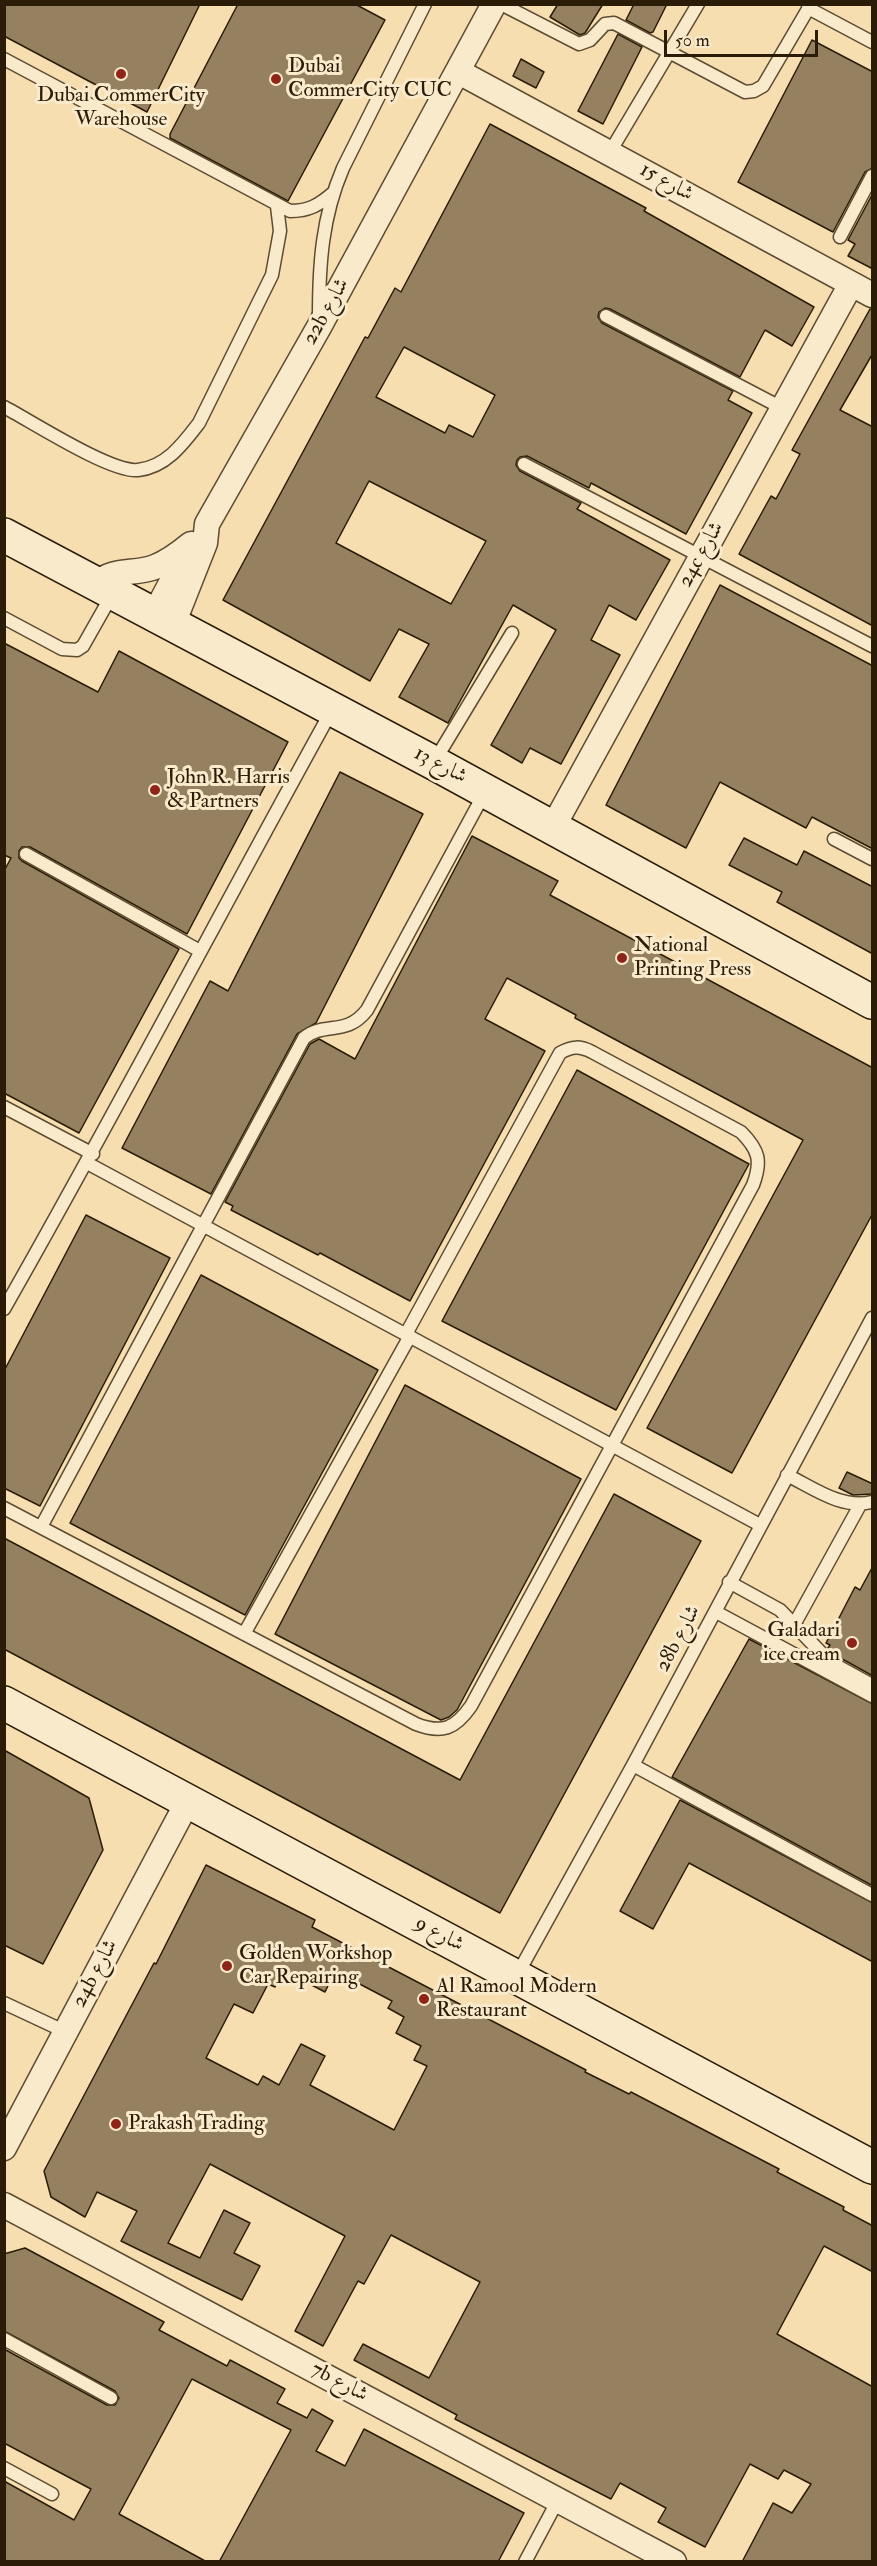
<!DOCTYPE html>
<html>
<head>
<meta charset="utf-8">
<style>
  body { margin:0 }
  #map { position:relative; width:877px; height:2566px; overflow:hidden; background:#f6deb0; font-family:"IM FELL Double Pica",serif }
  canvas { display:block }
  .frame { position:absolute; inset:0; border:6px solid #2b1c08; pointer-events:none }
  .scale { position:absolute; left:664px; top:30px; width:154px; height:27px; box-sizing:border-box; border:3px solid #2b1c08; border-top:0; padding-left:8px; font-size:18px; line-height:21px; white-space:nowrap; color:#2b1c08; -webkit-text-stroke:4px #f9eacc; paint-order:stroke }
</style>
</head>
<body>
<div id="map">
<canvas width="877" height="2566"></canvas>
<div class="frame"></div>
<div class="scale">50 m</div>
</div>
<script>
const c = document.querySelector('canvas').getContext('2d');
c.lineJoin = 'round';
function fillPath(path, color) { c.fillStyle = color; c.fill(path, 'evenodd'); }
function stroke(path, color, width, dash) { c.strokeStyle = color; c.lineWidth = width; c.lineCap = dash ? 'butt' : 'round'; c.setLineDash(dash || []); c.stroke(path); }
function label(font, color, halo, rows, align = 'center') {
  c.font = font + ' "IM FELL Double Pica",Amiri,serif'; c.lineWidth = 6; c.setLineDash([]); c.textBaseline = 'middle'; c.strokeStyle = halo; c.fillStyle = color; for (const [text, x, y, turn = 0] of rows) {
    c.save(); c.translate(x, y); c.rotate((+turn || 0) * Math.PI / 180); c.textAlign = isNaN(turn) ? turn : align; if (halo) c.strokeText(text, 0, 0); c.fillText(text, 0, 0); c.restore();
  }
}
const building = new Path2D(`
  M 4,4 L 200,4 L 147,112 L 4,36 Z
  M 238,4 L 355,4 L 385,20 L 288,201 L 170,138 L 170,134 Z
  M 558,4 L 603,4 L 585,33 L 580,35 L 550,17 Z
  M 634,4 L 667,4 L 653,32 L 650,33 L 626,20 Z
  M 618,34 L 642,47 L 603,124 L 578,111 Z
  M 812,40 L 873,72 L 873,168 L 865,172 L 833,232 L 738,182 Z
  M 521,59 L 544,72 L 536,88 L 513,76 Z
  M 490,124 L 646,208 L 644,211 L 814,307 L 792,346 L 765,330 L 740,377 L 610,309 L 605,308 L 599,312 L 598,317 L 602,323 L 733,391 L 728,400 L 752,413 L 686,534 L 591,483 L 589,488 L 527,456 L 520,457 L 517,460 L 516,465 L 520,471 L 581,503 L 577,509 L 670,560 L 636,620 L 609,605 L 591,640 L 620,655 L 561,764 L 530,748 L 522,763 L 491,745 L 556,630 L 513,605 L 448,723 L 399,697 L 429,644 L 399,629 L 370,681 L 223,600 L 365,337 L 368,338 L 395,288 L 401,292 ZM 404,347 L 495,395 L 473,437 L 449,425 L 445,433 L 376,397 ZM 369,481 L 486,541 L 451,604 L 336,543 Z
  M 873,193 L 873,269 L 848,256 L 855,244 L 848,240 Z
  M 870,309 L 873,309 L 873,353 L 840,410 L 873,427 L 873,626 L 739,554 L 771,496 L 776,499 L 800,454 L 792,450 Z
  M 720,585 L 873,666 L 873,849 L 812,817 L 806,828 L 720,782 L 686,848 L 606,805 Z
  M 4,643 L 98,692 L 119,651 L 288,742 L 187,934 L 30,847 L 22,847 L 19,851 L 19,858 L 22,861 L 179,949 L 79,1133 L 4,1093 L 4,871 L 11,858 L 4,855 Z
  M 340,772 L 423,814 L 316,1023 L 297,1034 L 211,1194 L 122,1148 L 210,981 L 228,991 Z
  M 472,836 L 558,881 L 550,895 L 873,1068 L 873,1213 L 732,1473 L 647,1428 L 803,1140 L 575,1018 L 576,1015 L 507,978 L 485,1019 L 545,1051 L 410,1301 L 320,1253 L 318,1255 L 231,1210 L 233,1206 L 225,1202 L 310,1044 L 319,1039 L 355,1059 Z
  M 744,838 L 797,865 L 804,851 L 873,887 L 873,954 L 777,902 L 782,892 L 729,865 Z
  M 577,1070 L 749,1164 L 616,1410 L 442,1321 Z
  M 86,1215 L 170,1258 L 40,1506 L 4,1488 L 4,1371 Z
  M 201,1275 L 378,1370 L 245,1615 L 70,1523 Z
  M 405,1385 L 581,1479 L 457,1710 L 449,1717 L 441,1720 L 275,1634 Z
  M 847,1472 L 873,1484 L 873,1494 L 853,1495 L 839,1488 Z
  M 614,1494 L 701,1541 L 500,1913 L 4,1649 L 4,1538 L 460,1780 Z
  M 873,1566 L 873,1676 L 835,1655 L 828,1648 L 830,1645 L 826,1643 L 855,1587 L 860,1590 Z
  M 749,1639 L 873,1704 L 873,1886 L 672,1777 Z
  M 4,1750 L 89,1798 L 103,1850 L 43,1964 L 4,1945 Z
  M 680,1800 L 873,1903 L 873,1962 L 689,1863 L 653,1929 L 620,1911 Z
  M 206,1865 L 315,1920 L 312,1927 L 586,2070 L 585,2072 L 629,2094 L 631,2092 L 779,2169 L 777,2172 L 844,2207 L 843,2210 L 873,2226 L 873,2272 L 824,2246 L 777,2334 L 873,2387 L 873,2562 L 742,2562 L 773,2503 L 792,2513 L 811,2484 L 784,2470 L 778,2479 L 750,2464 L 705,2547 L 658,2522 L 666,2508 L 620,2483 L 611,2499 L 455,2419 L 457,2415 L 354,2360 L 363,2344 L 429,2378 L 480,2282 L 391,2235 L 364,2284 L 358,2281 L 323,2346 L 295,2331 L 345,2236 L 210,2164 L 168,2243 L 200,2258 L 224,2210 L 250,2223 L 234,2253 L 260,2266 L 242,2300 L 121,2241 L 137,2211 L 97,2192 L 85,2217 L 51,2197 L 44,2171 L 154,1963 L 156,1964 ZM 283,1970 L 325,1992 L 335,1971 L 392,2001 L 388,2008 L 404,2017 L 396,2033 L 421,2046 L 414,2060 L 427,2066 L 394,2130 L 310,2085 L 325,2056 L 301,2044 L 279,2085 L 263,2076 L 258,2085 L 206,2058 L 234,2004 L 253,2013 L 268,1984 L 275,1987 Z
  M 25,2248 L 164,2322 L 159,2330 L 227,2366 L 230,2360 L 285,2389 L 277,2403 L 307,2418 L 312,2409 L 333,2421 L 316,2451 L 345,2466 L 364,2429 L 524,2513 L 498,2562 L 219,2562 L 291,2430 L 192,2379 L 119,2514 L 207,2562 L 4,2562 L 4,2481 L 74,2520 L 91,2489 L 4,2443 L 4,2349 L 107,2405 L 115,2405 L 119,2398 L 115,2391 L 4,2331 L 4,2254 Z`);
fillPath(building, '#95815f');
stroke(building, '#2b1c08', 1.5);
const lane = new Path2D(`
  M 501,4 L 579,44 L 590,40 L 605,24 L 614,23 L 745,92 L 754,91 L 763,86 L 811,4
  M 808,8 L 872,42
  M 4,59 L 290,211 C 309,211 319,205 333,193
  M 610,152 L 698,4
  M 840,237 L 872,176
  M 319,316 C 319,264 322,217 343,168 L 425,4
  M 606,316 L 782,408
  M 4,407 C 31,421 111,473 138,470 C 166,467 183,444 199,423 L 272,275 L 280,231 L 277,206
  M 524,464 L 872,646
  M 4,618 L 62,649 L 77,650 L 83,646 L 113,593
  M 434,762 L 512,633
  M 834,839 L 872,859
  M 26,854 L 200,951
  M 4,1107 L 93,1154
  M 87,1163 L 760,1525
  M 4,1309 C 117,1111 222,909 332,710
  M 787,1475 C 815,1489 841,1509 872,1502
  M 4,1508 L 416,1724 C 442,1734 455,1729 471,1706 L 753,1185 C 762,1161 759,1150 741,1132 L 592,1052 C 580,1046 572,1046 560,1053 L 406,1334
  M 41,1527 L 304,1038 C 325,1021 346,1037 367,1010 L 485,792
  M 729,1582 L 780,1610 L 830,1662 L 872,1685
  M 716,1612 L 872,1696
  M 795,1623 L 860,1505
  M 244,1634 L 410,1336
  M 633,1765 L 872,1895
  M 517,1975 L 633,1765 L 872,1318
  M 4,2003 L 66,2032
  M 4,2339 L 111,2398
  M 4,2468 L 52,2494
  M 525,2562 L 558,2500`);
const street = new Path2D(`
  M 459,72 L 872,295
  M 96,584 C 113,568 134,575 155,567 C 168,562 180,553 191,544
  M 154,615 L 186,555
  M 173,624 L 205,543 L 207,524 L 319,327 L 494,4
  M 553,827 L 851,284
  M 4,2148 L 188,1801
  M 4,2205 L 674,2562`);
const secondary = new Path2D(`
  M 4,535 L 434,763 L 872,1002
  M 4,1703 L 872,2167`);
stroke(lane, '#5e4c32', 15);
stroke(street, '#5e4c32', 27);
stroke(secondary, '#2b1c08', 36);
stroke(lane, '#f9eacc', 12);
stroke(street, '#f9eacc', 24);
stroke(secondary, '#f9eacc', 33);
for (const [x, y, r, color] of [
  [121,74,6,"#8f2418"],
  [276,79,6,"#8f2418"],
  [155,790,6,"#8f2418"],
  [622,958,6,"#8f2418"],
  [852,1643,6,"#8f2418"],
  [227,1966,6,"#8f2418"],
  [424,1999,6,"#8f2418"],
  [116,2124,6,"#8f2418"]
]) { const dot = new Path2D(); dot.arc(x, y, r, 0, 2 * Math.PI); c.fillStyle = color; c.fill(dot); stroke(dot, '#f9eacc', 2); }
label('21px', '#2b1c08', '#f9eacc', [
  ["Dubai",288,67],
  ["CommerCity CUC",288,91],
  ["Dubai CommerCity",121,96,"center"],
  ["Warehouse",121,120,"center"],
  ["John R. Harris",167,778],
  ["& Partners",167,802],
  ["National",634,946],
  ["Printing Press",634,970],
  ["Galadari",840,1631,"right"],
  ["ice cream",840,1655,"right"],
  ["Golden Workshop",239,1954],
  ["Car Repairing",239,1978],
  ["Al Ramool Modern",436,1987],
  ["Restaurant",436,2011],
  ["Prakash Trading",128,2124]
], 'left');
label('21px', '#2b1c08', '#f9eacc', [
  ["شارع 15",666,183,29],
  ["22b شارع",327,312,-61],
  ["24c شارع",702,555,-61],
  ["شارع 13",440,766,28],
  ["28b شارع",679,1639,-62],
  ["شارع 9",439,1935,28],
  ["24b شارع",96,1974,-62],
  ["7b شارع",339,2383,28]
]);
</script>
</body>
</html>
